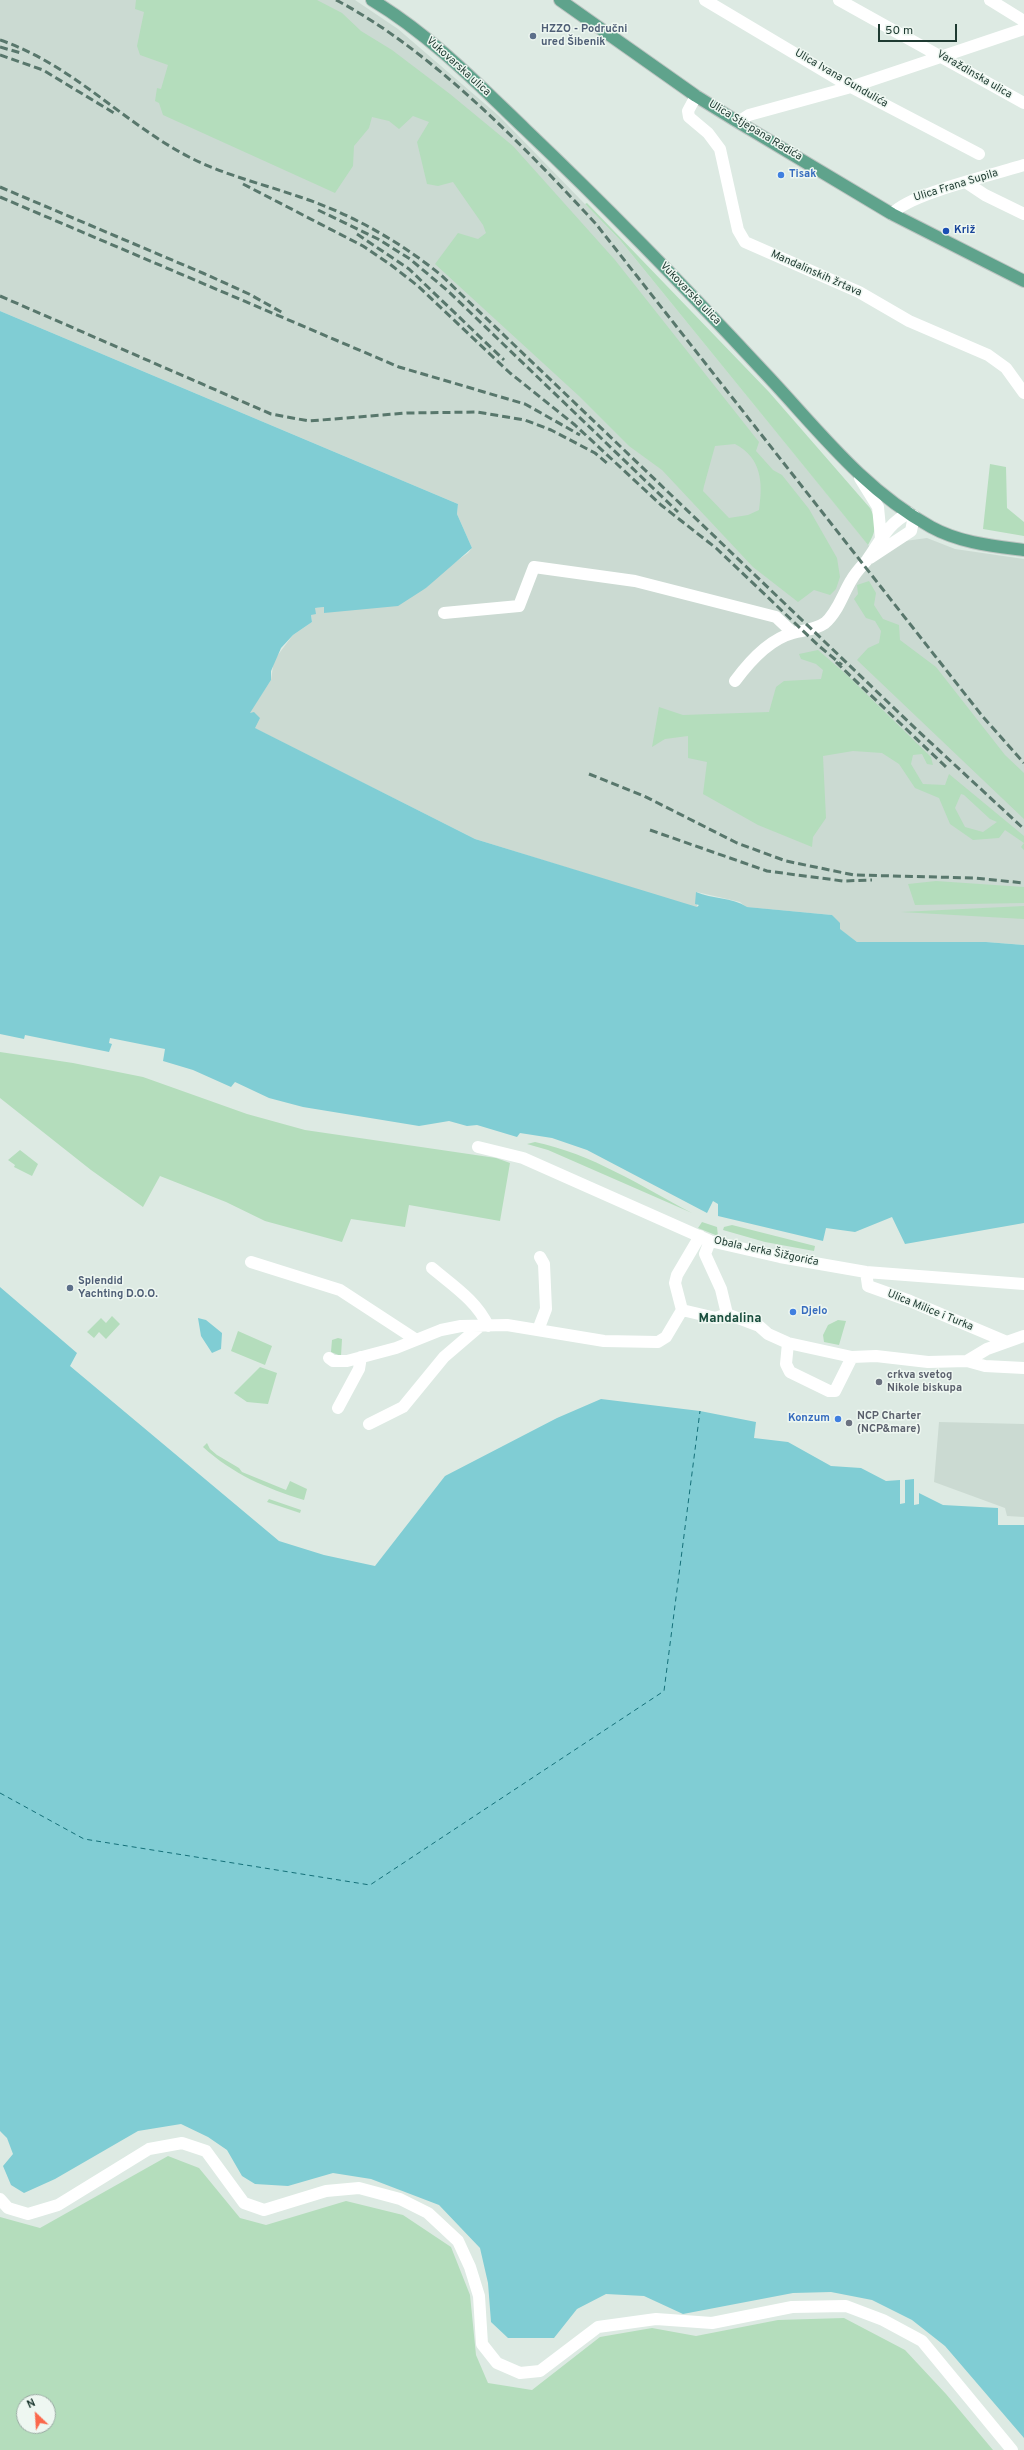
<!DOCTYPE html>
<html>
<head>
<meta charset="utf-8">
<style>
  body { margin:0 }
  #map { position:relative; width:1024px; height:2450px; overflow:hidden; background:#ddeae3; font-family:Overpass,sans-serif }
  canvas { display:block }
  .north { position:absolute; left:16px; top:2394px; width:40px; height:40px; box-sizing:border-box; background:#eef7f1; border:1px solid #9baba4; border-radius:50%; rotate:335deg; font-size:11px; font-weight:700; line-height:16px; text-align:center; color:#1e3a31 }
  .north::after { content:''; display:block; margin:auto; width:14px; height:18px; background:#fb684b; clip-path:polygon(50% 0,100% 100%,50% 72%,0 100%) }
  .scale { position:absolute; left:878px; top:24px; width:79px; height:18px; box-sizing:border-box; border:2px solid #1e3a31; border-top:0; padding-left:5px; font-size:12px; line-height:14px; white-space:nowrap; color:#1e3a31; -webkit-text-stroke:3px #eef7f1; paint-order:stroke }
</style>
</head>
<body>
<div id="map">
<canvas width="1024" height="2450"></canvas>
<div class="north">N</div>
<div class="scale">50 m</div>
</div>
<script>
const c = document.querySelector('canvas').getContext('2d');
c.lineJoin = 'round';
function fillPath(path, color) { c.fillStyle = color; c.fill(path, 'evenodd'); }
function stroke(path, color, width, dash) { c.strokeStyle = color; c.lineWidth = width; c.lineCap = dash ? 'butt' : 'round'; c.setLineDash(dash || []); c.stroke(path); }
function label(font, color, halo, rows, align = 'center') {
  c.font = font + ' Overpass,sans-serif'; c.lineWidth = 3; c.setLineDash([]); c.textBaseline = 'middle'; c.strokeStyle = halo; c.fillStyle = color; for (const [text, x, y, turn = 0] of rows) {
    c.save(); c.translate(x, y); c.rotate((+turn || 0) * Math.PI / 180); c.textAlign = isNaN(turn) ? turn : align; if (halo) c.strokeText(text, 0, 0); c.fillText(text, 0, 0); c.restore();
  }
}
fillPath(new Path2D(`
  M 0,0 L 355,0 L 398,29 L 499,116 L 620,240 L 879,558 L 905,541 L 927,538 L 955,549 L 1024,559 L 1024,945 L 986,942 L 857,942 L 839,929 L 832,915 L 746,907 L 740,902 L 697,892 L 697,908 L 475,839 L 254,728 L 249,713 L 271,680 L 274,660 L 293,635 L 312,622 L 311,615 L 315,608 L 324,607 L 324,613 L 426,588 L 444,570 L 468,553 L 472,548 L 457,514 L 458,504 L 0,311 Z
  M 939,1422 L 1024,1424 L 1024,1517 L 1007,1516 L 1005,1508 L 934,1482 Z`), '#cbdad2');
fillPath(new Path2D(`
  M 136,0 L 317,0 L 342,13 L 361,31 L 392,50 L 450,94 L 513,146 L 615,260 L 759,442 L 756,451 L 773,470 L 782,475 L 809,509 L 837,558 L 840,577 L 836,589 L 830,595 L 814,590 L 798,602 L 753,567 L 662,470 L 629,446 L 579,396 L 435,264 L 458,233 L 478,239 L 486,233 L 483,225 L 453,182 L 438,186 L 427,184 L 417,142 L 429,122 L 413,116 L 399,129 L 389,121 L 372,117 L 369,128 L 354,146 L 353,166 L 335,193 L 163,115 L 159,103 L 155,101 L 157,88 L 161,89 L 168,65 L 140,55 L 137,46 L 144,12 L 135,9 ZM 735,444 C 762,458 763,483 759,510 L 748,515 L 729,518 L 703,491 L 704,486 L 715,446 Z
  M 587,203 L 769,392 L 870,508 C 878,523 876,531 868,545 L 620,240 L 585,204 Z
  M 990,464 L 1006,467 L 1007,508 L 1024,522 L 1024,536 L 983,529 Z
  M 869,581 L 876,593 L 874,605 L 883,619 L 899,625 L 900,640 L 936,667 L 1005,755 L 1024,773 L 1024,819 L 857,660 L 868,648 L 879,643 L 881,631 L 875,621 L 866,618 L 854,599 L 858,594 L 857,585 Z
  M 818,650 L 847,675 L 931,757 L 933,765 L 927,764 L 922,754 L 913,755 L 911,764 L 923,784 L 945,785 L 949,774 L 1024,836 L 1024,850 L 1021,847 L 1024,843 L 1005,830 L 999,838 L 973,840 L 950,824 L 939,798 L 915,788 L 899,764 L 882,753 L 853,751 L 823,756 L 826,818 L 813,837 L 812,847 L 758,825 L 703,794 L 707,762 L 688,758 L 688,736 L 665,739 L 652,747 L 659,707 L 683,715 L 769,712 L 776,687 L 784,681 L 821,679 L 823,670 L 816,664 L 801,659 L 799,654 ZM 961,794 L 964,795 L 990,819 L 997,822 L 983,832 L 965,827 L 955,808 Z
  M 936,881 L 1024,887 L 1024,903 L 915,905 L 908,884 Z
  M 1024,906 L 1024,919 L 901,912 Z
  M 0,1052 L 73,1063 L 143,1077 L 247,1114 L 305,1130 L 496,1158 L 510,1163 L 500,1221 L 409,1205 L 405,1227 L 351,1219 L 342,1242 L 265,1221 L 226,1202 L 160,1176 L 143,1207 L 91,1170 L 0,1098 Z
  M 535,1142 C 592,1154 641,1186 692,1213 L 548,1150 L 527,1144 Z
  M 20,1150 L 38,1164 L 32,1176 L 14,1167 L 15,1165 L 8,1160 Z
  M 702,1222 L 717,1227 L 718,1236 L 698,1228 Z
  M 732,1225 L 815,1246 L 814,1251 L 765,1242 L 723,1230 L 724,1227 Z
  M 112,1316 L 120,1324 L 106,1339 L 99,1332 L 94,1338 L 87,1332 L 101,1318 L 106,1323 Z
  M 838,1320 L 846,1321 L 839,1345 L 824,1342 L 823,1335 L 828,1325 Z
  M 238,1331 L 272,1346 L 265,1365 L 231,1351 Z
  M 338,1338 L 342,1339 L 341,1356 L 331,1352 L 332,1340 Z
  M 260,1367 L 277,1373 L 268,1404 L 247,1402 L 234,1393 Z
  M 207,1443 L 210,1449 L 217,1455 L 239,1468 L 242,1472 L 286,1490 L 290,1481 L 307,1489 L 304,1500 C 265,1488 233,1474 203,1447 Z
  M 269,1499 L 301,1510 L 300,1513 L 267,1502 Z
  M 168,2156 L 199,2168 L 240,2218 L 266,2225 L 346,2201 L 403,2215 L 451,2247 L 470,2295 L 476,2355 L 488,2383 L 532,2390 L 600,2337 L 652,2328 L 696,2336 L 778,2320 L 844,2318 L 905,2350 L 946,2394 L 993,2450 L 0,2450 L 0,2217 L 40,2228 ZM 24,2402 L 48,2402 L 48,2426 L 24,2426 Z`), '#b4ddbc');
fillPath(new Path2D(`
  M 0,311 L 458,504 L 457,514 L 472,548 L 426,588 L 398,606 L 324,613 L 324,607 L 315,608 L 316,614 L 311,615 L 312,622 L 293,635 L 281,648 L 271,671 L 271,680 L 250,713 L 254,712 L 260,718 L 255,728 L 475,839 L 697,907 L 699,905 L 695,904 L 696,892 C 712,899 732,897 747,907 L 832,915 L 840,923 L 840,929 L 857,942 L 986,942 L 1024,945 L 1024,1223 L 905,1244 L 892,1217 L 855,1232 L 826,1228 L 823,1241 L 718,1216 L 718,1204 L 713,1201 L 707,1213 L 587,1150 L 552,1138 L 520,1133 L 517,1137 L 477,1125 L 467,1126 L 449,1121 L 419,1126 L 303,1107 L 269,1098 L 235,1082 L 231,1087 L 193,1070 L 163,1061 L 165,1049 L 110,1038 L 109,1043 L 112,1044 L 109,1052 L 25,1035 L 24,1039 L 0,1034 Z
  M 0,1287 L 77,1353 L 70,1366 L 279,1541 L 324,1555 L 375,1566 L 445,1476 L 557,1418 L 601,1399 L 700,1411 L 756,1422 L 754,1438 L 788,1442 L 831,1466 L 861,1468 L 886,1481 L 900,1480 L 900,1504 L 905,1503 L 905,1480 L 914,1479 L 914,1505 L 919,1504 L 919,1493 L 943,1505 L 998,1508 L 998,1525 L 1024,1525 L 1024,2438 L 945,2346 L 912,2320 L 872,2300 L 831,2292 L 793,2293 L 683,2314 L 644,2296 L 606,2294 L 577,2309 L 554,2338 L 508,2338 L 491,2322 L 488,2283 L 480,2248 L 439,2205 L 371,2179 L 333,2173 L 288,2186 L 255,2184 L 242,2176 L 227,2150 L 208,2137 L 181,2124 L 138,2131 L 55,2179 L 24,2193 L 11,2185 L 3,2166 L 13,2154 L 7,2138 L 0,2131 Z
  M 198,1318 L 206,1320 L 222,1333 L 221,1349 L 212,1353 L 201,1336 Z`), '#80cdd4');
stroke(new Path2D(`
  M 0,1793 L 84,1839 L 370,1885 L 664,1691 L 700,1411`), '#157079', 1, [5, 4]);
const major = new Path2D(`
  M 372,0 C 429,34 477,83 525,129 C 607,207 686,288 763,371 C 817,428 861,488 931,527 C 960,543 993,546 1024,550
  M 560,0 L 696,96 L 738,122 L 892,214 L 1024,281`);
stroke(major, '#bcc4c1', 14);
stroke(new Path2D(`
  M 705,0 L 851,87 L 979,154
  M 839,0 L 1024,103
  M 990,0 L 1024,21
  M 696,96 L 688,111 L 689,117 L 708,133 L 720,149 L 738,230 L 745,242 L 859,292 L 909,321 L 988,355 L 1006,368 L 1024,393
  M 738,122 L 749,115 L 851,87 L 1024,29
  M 967,183 L 985,195 L 1024,214
  M 892,214 C 910,193 994,175 1024,165
  M 860,478 L 878,507 L 881,538
  M 870,558 L 911,531 L 914,516
  M 444,613 L 519,606 L 534,567 L 635,581 L 776,617 L 793,633
  M 735,681 C 749,662 770,639 793,633 C 804,630 815,630 825,623 C 838,612 843,593 852,579 C 856,572 862,566 867,560 C 880,542 888,523 909,513
  M 478,1147 L 523,1158 L 710,1241 L 780,1257 L 866,1272 L 1024,1284
  M 710,1241 L 705,1254 L 721,1289 L 727,1314
  M 251,1262 L 340,1290 L 415,1339
  M 432,1268 C 452,1285 477,1301 488,1326
  M 866,1272 L 868,1286 L 910,1301 L 1007,1342
  M 682,1310 L 716,1318 L 727,1314 L 759,1326 L 768,1334 L 788,1343 L 852,1357
  M 538,1330 L 546,1309 L 544,1264 L 540,1257
  M 788,1343 L 786,1364 L 790,1372 L 829,1391 L 835,1391 L 852,1357 L 876,1356 L 928,1362 L 967,1361 L 987,1349 L 1024,1336
  M 329,1358 L 333,1361 L 347,1361 L 396,1348 L 441,1330 L 461,1326 L 507,1325 L 604,1341 L 658,1342 L 666,1337 L 682,1310 L 675,1283 L 677,1275 L 700,1236
  M 967,1361 L 985,1366 L 1024,1368
  M 338,1408 L 359,1369 L 361,1357
  M 369,1424 L 403,1407 L 444,1357 L 479,1327
  M 0,2199 L 8,2208 L 28,2214 L 58,2205 L 149,2149 L 182,2143 L 206,2151 L 244,2203 L 264,2210 L 326,2191 L 359,2188 L 400,2199 L 428,2213 L 458,2241 L 470,2267 L 479,2296 L 482,2344 L 497,2363 L 520,2373 L 540,2371 L 598,2327 L 656,2319 L 712,2323 L 792,2307 L 846,2306 L 883,2320 L 922,2341 L 1012,2450`), '#fff', 12);
stroke(major, '#5fa38c', 12);
stroke(new Path2D(`
  M 336,0 C 430,49 524,146 596,224 L 983,717 L 1024,763
  M 0,40 C 73,65 122,122 189,157 C 224,175 263,184 300,197 C 351,214 399,241 441,275 L 916,729 L 1024,829
  M 0,47 L 21,53
  M 0,55 L 43,70 L 114,113
  M 243,184 L 363,246 L 391,265 L 418,286 L 510,373 L 575,425 L 661,505 L 716,548 L 819,646 L 842,665
  M 0,187 L 205,274 L 249,294 L 283,313
  M 0,197 L 399,367 L 525,404 L 580,435
  M 318,210 L 378,239 L 410,259 L 448,291 L 678,512
  M 357,234 L 409,269 L 504,360
  M 0,296 L 271,414 L 309,421 L 407,413 L 477,412 L 525,420 L 551,430 L 595,453 L 608,464
  M 836,662 L 946,767
  M 589,774 L 644,796 L 737,843 L 786,861 L 854,875 L 975,878 L 1024,883
  M 650,830 L 767,871 L 843,881 L 872,880`), '#58776c', 3, [8, 4]);
for (const [x, y, r, color] of [
  [533,36,4,"#5c6f8a"],
  [781,175,4,"#3f7fe0"],
  [946,231,4,"#1a4fb4"],
  [70,1288,4,"#5c6f8a"],
  [793,1312,4,"#3f7fe0"],
  [879,1382,4,"#6b7280"],
  [838,1419,4,"#3f7fe0"],
  [849,1423,4,"#6b7280"]
]) { const dot = new Path2D(); dot.arc(x, y, r, 0, 2 * Math.PI); c.fillStyle = color; c.fill(dot); stroke(dot, '#eef7f1', 1.5); }
label('bold 11px', '#4e5e75', '#eef7f1', [
  ["HZZO - Područni",541,30],
  ["ured Šibenik",541,43],
  ["Splendid",78,1282],
  ["Yachting D.O.O.",78,1295]
], 'left');
label('11px', '#1e3a31', '#eef7f1', [
  ["Vukovarska ulica",458,67,42],
  ["Varaždinska ulica",974,75,30],
  ["Ulica Ivana Gundulića",841,79,30],
  ["Ulica Stjepana Radića",755,131,31],
  ["Ulica Frana Supila",956,186,-17],
  ["Mandalinskih žrtava",816,274,24],
  ["Vukovarska ulica",690,294,46],
  ["Obala Jerka Šižgorića",766,1252,12],
  ["Ulica Milice i Turka",930,1311,22]
]);
label('bold 11px', '#366cbe', '#eef7f1', [
  ["Tisak",789,175],
  ["Djelo",801,1312],
  ["Konzum",830,1419,"right"]
], 'left');
label('bold 11px', '#164399', '#eef7f1', [
  ["Križ",954,231]
], 'left');
label('bold 11px', '#5b616d', '#eef7f1', [
  ["crkva svetog",887,1376],
  ["Nikole biskupa",887,1389],
  ["NCP Charter",857,1417],
  ["(NCP&mare)",857,1430]
], 'left');
label('bold 13px', '#194d3d', '#eef7f1', [
  ["Mandalina",730,1319]
]);
</script>
</body>
</html>
